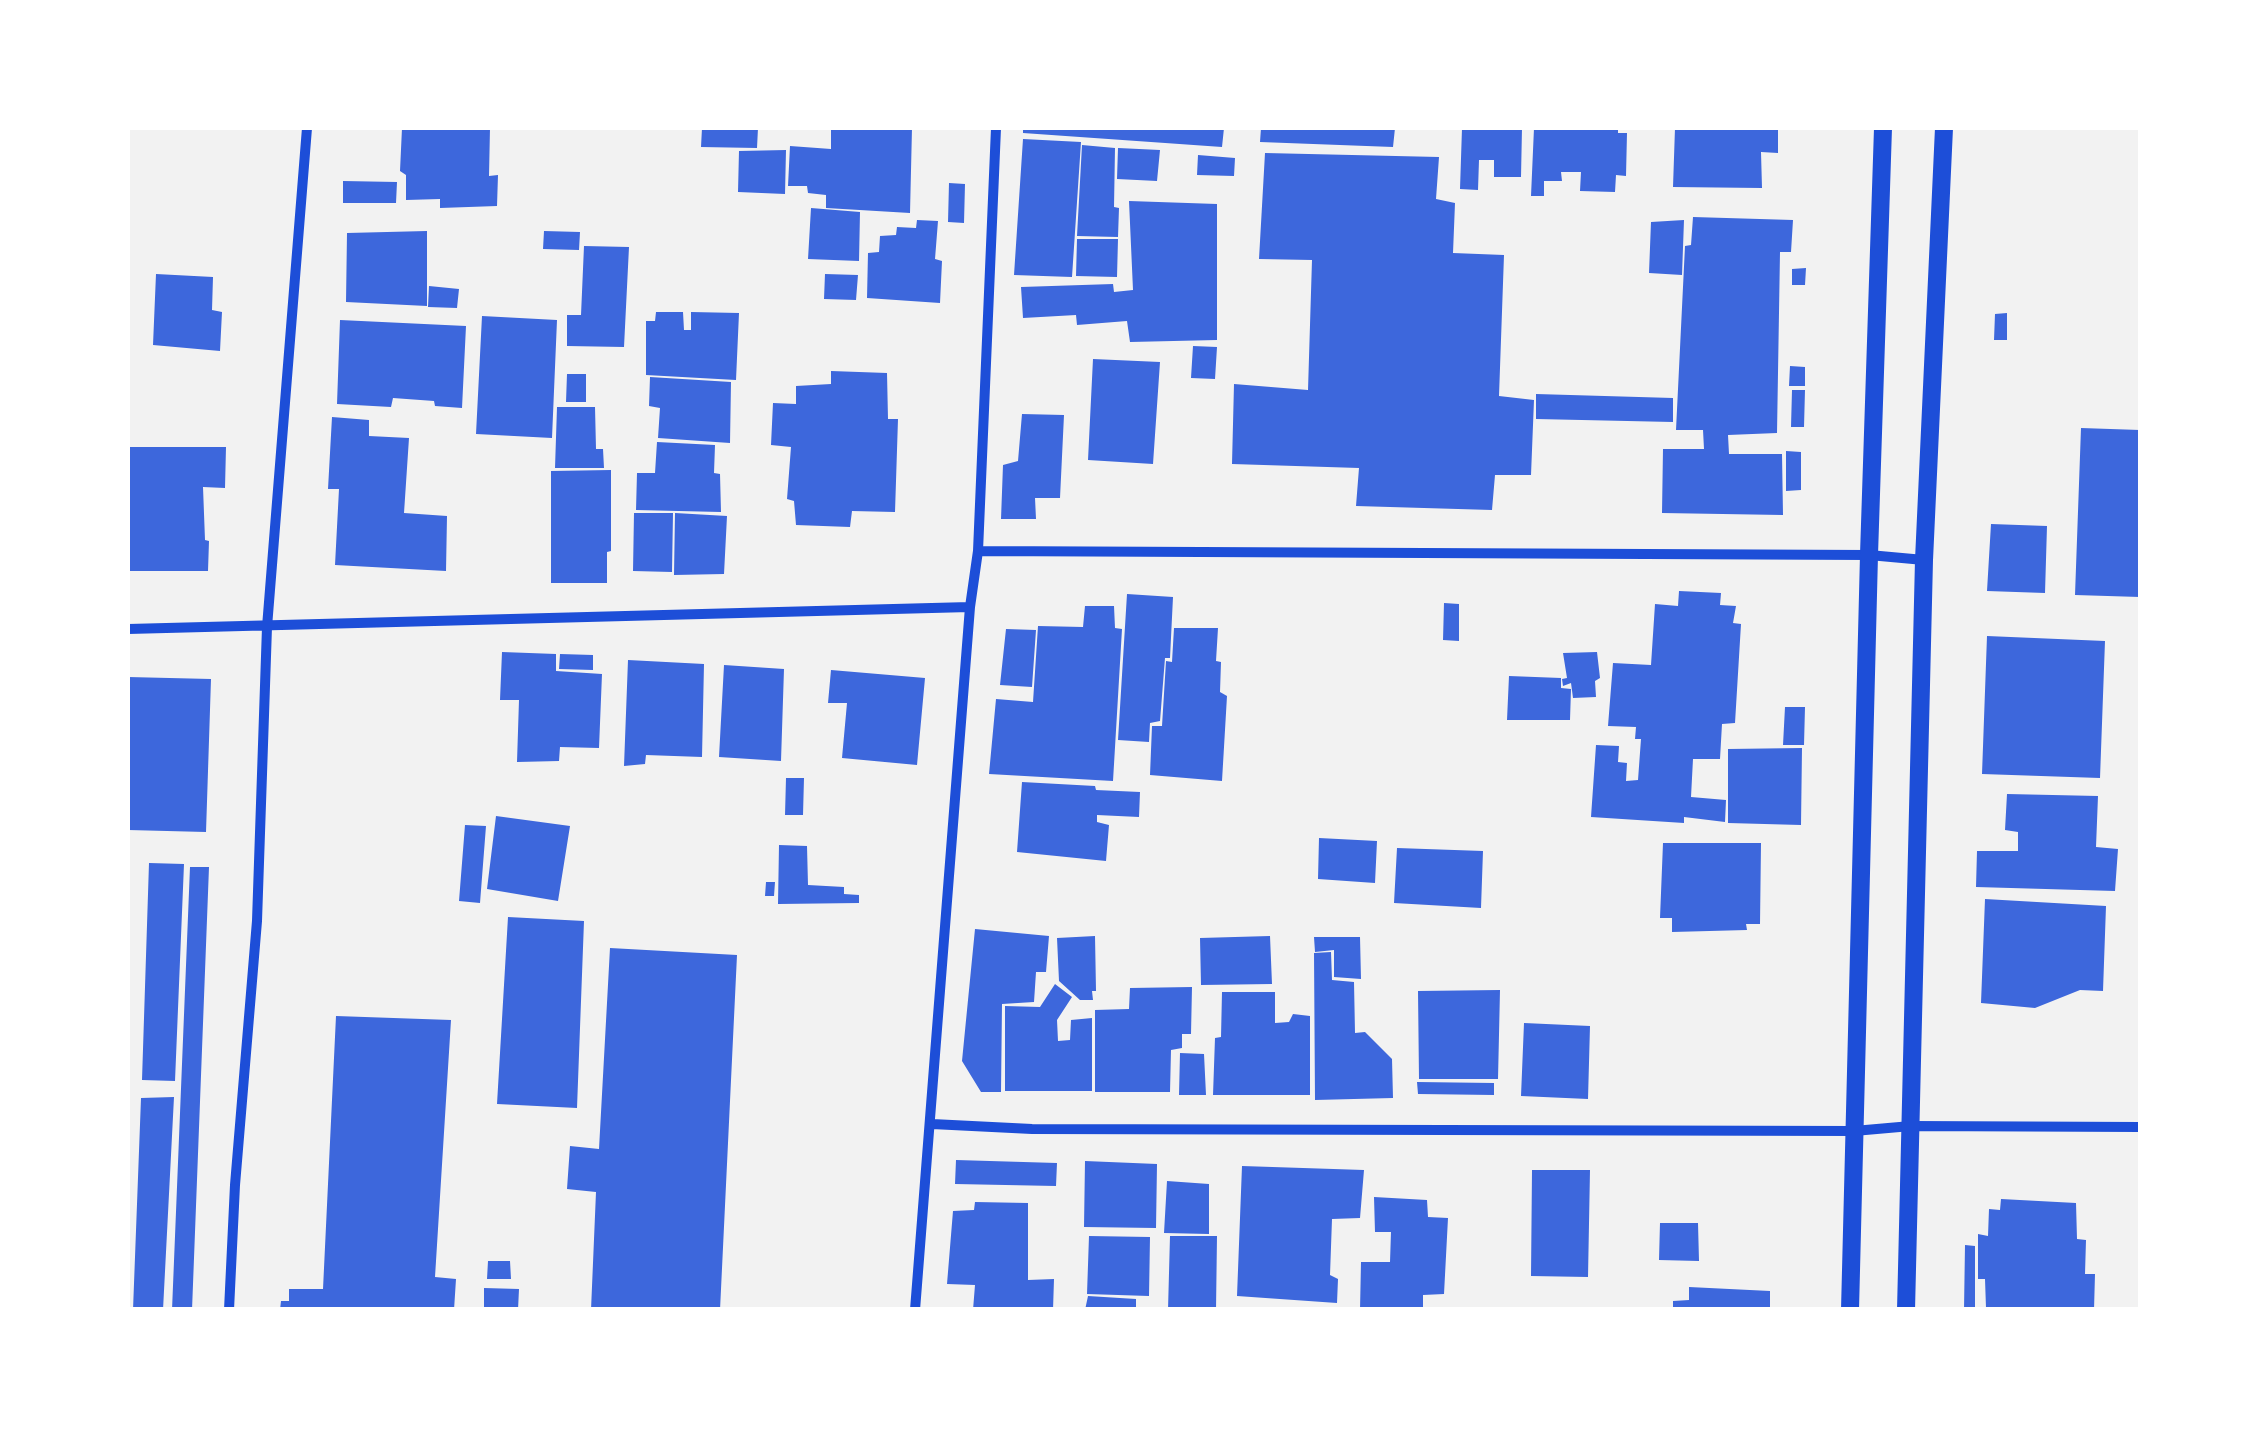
<!DOCTYPE html>
<html>
<head>
<meta charset="utf-8">
<style>
  body { margin:0 }
  #map { position:relative; width:2268px; height:1437px; overflow:hidden; background:#f2f2f2; font-family:Ubuntu,sans-serif }
  canvas { display:block }
  .frame { position:absolute; inset:0; border:130px solid #fff; pointer-events:none }
</style>
</head>
<body>
<div id="map">
<canvas width="2268" height="1437"></canvas>
<div class="frame"></div>
</div>
<script>
const c = document.querySelector('canvas').getContext('2d');
c.lineJoin = 'round';
function fillPath(path, color) { c.fillStyle = color; c.fill(path, 'evenodd'); }
function stroke(path, color, width, dash) { c.strokeStyle = color; c.lineWidth = width; c.lineCap = dash ? 'butt' : 'round'; c.setLineDash(dash || []); c.stroke(path); }
fillPath(new Path2D(`
  M 402,128 L 490,128 L 489,176 L 498,175 L 497,206 L 440,208 L 440,199 L 406,200 L 406,175 L 400,171 Z
  M 702,128 L 758,128 L 757,148 L 701,147 Z
  M 831,128 L 912,128 L 910,213 L 826,208 L 826,195 L 808,193 L 807,186 L 788,186 L 790,146 L 831,149 Z
  M 1023,128 L 1224,128 L 1222,147 L 1023,133 Z
  M 1261,128 L 1395,128 L 1393,147 L 1260,142 Z
  M 1462,128 L 1522,128 L 1521,177 L 1494,177 L 1494,160 L 1479,160 L 1478,190 L 1460,189 Z
  M 1534,128 L 1618,128 L 1618,133 L 1627,133 L 1626,176 L 1616,175 L 1615,192 L 1580,191 L 1581,172 L 1561,172 L 1562,181 L 1544,181 L 1544,196 L 1531,196 Z
  M 1675,128 L 1771,128 L 1778,130 L 1778,153 L 1761,152 L 1762,188 L 1673,187 Z
  M 1023,139 L 1081,142 L 1072,277 L 1014,275 Z
  M 1082,145 L 1115,148 L 1114,207 L 1119,208 L 1118,237 L 1077,236 Z
  M 1118,148 L 1160,150 L 1157,181 L 1117,179 Z
  M 786,150 L 785,194 L 738,192 L 739,151 Z
  M 1265,153 L 1439,157 L 1436,199 L 1455,203 L 1453,253 L 1504,255 L 1499,396 L 1534,400 L 1531,475 L 1495,475 L 1492,510 L 1356,506 L 1359,468 L 1232,464 L 1234,384 L 1308,390 L 1312,260 L 1259,259 Z
  M 1198,155 L 1235,158 L 1234,176 L 1197,175 Z
  M 343,181 L 397,182 L 396,203 L 343,203 Z
  M 949,183 L 965,184 L 964,223 L 948,222 Z
  M 1129,201 L 1217,204 L 1217,340 L 1130,342 L 1127,321 L 1077,325 L 1076,315 L 1023,318 L 1021,287 L 1113,284 L 1114,292 L 1133,290 Z
  M 811,208 L 860,212 L 859,261 L 808,259 Z
  M 1693,217 L 1793,220 L 1791,252 L 1780,252 L 1777,433 L 1728,435 L 1729,454 L 1782,454 L 1783,515 L 1662,513 L 1663,449 L 1704,449 L 1703,430 L 1676,430 L 1685,246 L 1691,245 Z
  M 917,220 L 938,221 L 935,259 L 942,261 L 940,303 L 867,298 L 868,253 L 879,252 L 880,236 L 896,235 L 897,227 L 916,228 Z
  M 1684,220 L 1682,275 L 1649,273 L 1651,222 Z
  M 427,231 L 427,306 L 346,302 L 347,233 Z
  M 544,231 L 580,232 L 579,250 L 543,249 Z
  M 1077,239 L 1118,239 L 1117,277 L 1076,276 Z
  M 584,246 L 629,247 L 624,347 L 567,346 L 567,315 L 581,315 Z
  M 1806,268 L 1805,285 L 1792,285 L 1792,269 Z
  M 156,274 L 213,277 L 212,310 L 222,312 L 220,351 L 153,345 Z
  M 825,274 L 858,275 L 856,300 L 824,299 Z
  M 429,286 L 459,289 L 457,308 L 428,307 Z
  M 656,312 L 683,312 L 684,330 L 691,330 L 691,312 L 739,313 L 736,380 L 646,375 L 646,321 L 655,321 Z
  M 2007,313 L 2007,340 L 1994,340 L 1995,314 Z
  M 482,316 L 557,320 L 552,438 L 476,434 Z
  M 340,320 L 466,326 L 462,408 L 435,406 L 434,401 L 393,398 L 391,407 L 337,404 Z
  M 1193,346 L 1217,347 L 1215,379 L 1191,378 Z
  M 1093,359 L 1160,362 L 1153,464 L 1088,460 Z
  M 1790,366 L 1805,367 L 1805,386 L 1789,386 Z
  M 831,371 L 887,373 L 888,419 L 898,419 L 895,512 L 852,511 L 850,527 L 796,525 L 794,501 L 787,499 L 791,447 L 771,445 L 773,403 L 796,404 L 796,386 L 831,384 Z
  M 567,374 L 586,374 L 586,402 L 566,402 Z
  M 650,377 L 731,382 L 730,443 L 658,438 L 660,408 L 649,406 Z
  M 1792,390 L 1805,390 L 1804,427 L 1791,427 Z
  M 1536,394 L 1673,398 L 1673,422 L 1536,419 Z
  M 557,407 L 595,407 L 596,449 L 603,449 L 604,468 L 555,468 Z
  M 1022,414 L 1064,415 L 1060,498 L 1035,498 L 1036,519 L 1001,519 L 1003,465 L 1018,461 Z
  M 332,417 L 369,420 L 369,436 L 409,438 L 404,513 L 447,516 L 446,571 L 335,565 L 339,489 L 328,489 Z
  M 2081,428 L 2140,430 L 2140,597 L 2075,595 Z
  M 657,442 L 715,445 L 714,473 L 720,474 L 721,512 L 636,510 L 637,473 L 655,473 Z
  M 128,447 L 226,447 L 225,488 L 203,487 L 205,540 L 209,541 L 208,571 L 128,571 Z
  M 1786,451 L 1801,452 L 1801,490 L 1786,491 Z
  M 611,470 L 611,551 L 607,552 L 607,583 L 551,583 L 551,471 Z
  M 634,513 L 673,513 L 672,572 L 633,571 Z
  M 675,513 L 727,516 L 724,574 L 674,575 Z
  M 1991,524 L 2047,526 L 2045,593 L 1987,591 Z
  M 1679,591 L 1721,593 L 1720,605 L 1736,606 L 1733,623 L 1741,624 L 1735,723 L 1722,724 L 1720,759 L 1693,759 L 1691,797 L 1726,800 L 1725,822 L 1684,817 L 1684,823 L 1591,817 L 1596,745 L 1619,746 L 1618,762 L 1627,763 L 1626,781 L 1638,780 L 1641,739 L 1635,739 L 1636,727 L 1608,726 L 1613,663 L 1651,665 L 1655,604 L 1678,606 Z
  M 1127,594 L 1173,597 L 1170,658 L 1165,658 L 1160,721 L 1150,723 L 1149,742 L 1118,740 Z
  M 1444,603 L 1459,604 L 1459,641 L 1443,640 Z
  M 1085,606 L 1114,606 L 1115,628 L 1122,629 L 1113,781 L 989,774 L 996,699 L 1033,702 L 1038,626 L 1083,627 Z
  M 1174,628 L 1218,628 L 1216,661 L 1221,662 L 1220,692 L 1227,696 L 1222,781 L 1150,775 L 1152,726 L 1162,726 L 1166,661 L 1172,662 Z
  M 1006,629 L 1036,630 L 1032,687 L 1000,685 Z
  M 1987,636 L 2105,641 L 2100,778 L 1982,774 Z
  M 502,652 L 556,654 L 556,671 L 602,674 L 599,748 L 560,747 L 559,761 L 517,762 L 519,700 L 500,700 Z
  M 1597,652 L 1600,678 L 1595,681 L 1596,697 L 1573,698 L 1571,683 L 1563,686 L 1562,679 L 1567,678 L 1563,653 Z
  M 560,654 L 593,655 L 593,670 L 559,669 Z
  M 628,660 L 704,664 L 702,757 L 646,755 L 645,764 L 624,766 Z
  M 724,665 L 784,669 L 781,761 L 719,757 Z
  M 831,670 L 925,678 L 917,765 L 842,758 L 847,703 L 828,703 Z
  M 1509,676 L 1561,678 L 1561,688 L 1571,689 L 1570,720 L 1507,720 Z
  M 128,677 L 211,679 L 206,832 L 128,830 Z
  M 1785,707 L 1805,707 L 1804,745 L 1783,745 Z
  M 1802,748 L 1801,825 L 1728,823 L 1728,749 Z
  M 786,778 L 804,778 L 803,815 L 785,815 Z
  M 1022,782 L 1095,786 L 1096,790 L 1140,792 L 1139,817 L 1097,815 L 1097,822 L 1109,825 L 1106,861 L 1017,852 Z
  M 2007,794 L 2098,796 L 2096,847 L 2118,849 L 2115,891 L 1976,887 L 1977,851 L 2018,851 L 2018,832 L 2005,830 Z
  M 496,816 L 570,826 L 558,901 L 487,889 Z
  M 465,825 L 486,826 L 480,903 L 459,901 Z
  M 1319,838 L 1377,841 L 1375,883 L 1318,879 Z
  M 1663,843 L 1761,843 L 1760,924 L 1746,924 L 1747,930 L 1672,932 L 1672,918 L 1660,918 Z
  M 779,845 L 807,846 L 808,885 L 844,887 L 844,894 L 859,895 L 859,903 L 778,904 Z
  M 1397,848 L 1483,851 L 1481,908 L 1394,903 Z
  M 149,863 L 184,864 L 175,1081 L 142,1080 Z
  M 190,867 L 209,867 L 192,1310 L 172,1310 Z
  M 766,882 L 775,882 L 774,896 L 765,896 Z
  M 1985,899 L 2106,906 L 2103,991 L 2080,990 L 2035,1008 L 1981,1003 Z
  M 508,917 L 584,921 L 577,1108 L 497,1104 Z
  M 975,929 L 1049,936 L 1046,972 L 1036,972 L 1034,1002 L 1002,1004 L 1001,1092 L 981,1092 L 962,1061 Z
  M 1095,936 L 1096,991 L 1092,991 L 1093,1000 L 1080,1000 L 1059,981 L 1057,938 Z
  M 1270,936 L 1272,984 L 1201,985 L 1200,938 Z
  M 1314,937 L 1360,937 L 1361,979 L 1334,977 L 1334,950 L 1315,952 Z
  M 610,948 L 737,955 L 720,1310 L 591,1310 L 596,1192 L 567,1189 L 570,1146 L 599,1149 Z
  M 1331,952 L 1332,980 L 1354,982 L 1355,1033 L 1365,1032 L 1392,1059 L 1393,1098 L 1315,1100 L 1314,953 Z
  M 1055,984 L 1072,997 L 1057,1020 L 1058,1041 L 1070,1040 L 1071,1020 L 1092,1018 L 1092,1091 L 1005,1091 L 1005,1006 L 1040,1007 Z
  M 1192,987 L 1191,1034 L 1182,1034 L 1182,1048 L 1171,1050 L 1170,1092 L 1095,1092 L 1095,1010 L 1129,1009 L 1130,988 Z
  M 1500,990 L 1498,1079 L 1419,1079 L 1418,991 Z
  M 1222,992 L 1275,992 L 1275,1023 L 1289,1022 L 1293,1014 L 1310,1016 L 1310,1095 L 1213,1095 L 1215,1038 L 1221,1037 Z
  M 336,1016 L 451,1020 L 435,1277 L 456,1279 L 454,1310 L 280,1310 L 281,1301 L 289,1301 L 289,1289 L 323,1289 Z
  M 1524,1023 L 1590,1026 L 1588,1099 L 1521,1096 Z
  M 1180,1053 L 1204,1054 L 1206,1095 L 1179,1095 Z
  M 1417,1082 L 1494,1083 L 1494,1095 L 1418,1094 Z
  M 174,1097 L 163,1310 L 133,1310 L 141,1098 Z
  M 956,1160 L 1057,1163 L 1056,1186 L 955,1184 Z
  M 1085,1161 L 1157,1164 L 1156,1228 L 1084,1227 Z
  M 1242,1166 L 1364,1170 L 1360,1218 L 1332,1219 L 1330,1275 L 1338,1279 L 1337,1303 L 1237,1296 Z
  M 1532,1170 L 1590,1170 L 1588,1277 L 1531,1276 Z
  M 1167,1181 L 1209,1184 L 1209,1234 L 1164,1233 Z
  M 1374,1197 L 1427,1200 L 1428,1217 L 1448,1218 L 1444,1294 L 1423,1295 L 1423,1310 L 1360,1310 L 1361,1262 L 1390,1262 L 1391,1232 L 1375,1232 Z
  M 2001,1199 L 2076,1203 L 2077,1239 L 2086,1240 L 2085,1274 L 2095,1274 L 2094,1310 L 1986,1308 L 1985,1279 L 1978,1279 L 1978,1234 L 1988,1236 L 1989,1209 L 2000,1210 Z
  M 975,1202 L 1028,1203 L 1028,1280 L 1054,1279 L 1053,1310 L 973,1310 L 975,1285 L 947,1284 L 953,1211 L 974,1210 Z
  M 1660,1223 L 1698,1223 L 1699,1261 L 1659,1260 Z
  M 1089,1236 L 1150,1237 L 1149,1296 L 1087,1294 Z
  M 1170,1236 L 1217,1236 L 1216,1310 L 1168,1310 Z
  M 1965,1245 L 1975,1246 L 1975,1310 L 1964,1310 Z
  M 488,1261 L 510,1261 L 511,1279 L 487,1279 Z
  M 1689,1287 L 1770,1291 L 1770,1310 L 1673,1310 L 1673,1301 L 1689,1300 Z
  M 484,1288 L 519,1289 L 518,1310 L 484,1310 Z
  M 1088,1296 L 1136,1299 L 1136,1310 L 1085,1310 Z`), '#3d67dc');
stroke(new Path2D(`
  M 978,551 L 1869,555 L 1924,560
  M 128,629 L 970,607
  M 932,1124 L 1032,1129 L 1854,1131 L 1911,1126 L 2140,1127
  M 229,1310 L 235,1185 L 257,921 L 267,627 L 307,128
  M 915,1310 L 970,607 L 978,551 L 996,128`), '#1d4ed8', 10);
stroke(new Path2D(`
  M 1850,1310 L 1869,555 L 1883,128
  M 1906,1310 L 1924,560 L 1944,128`), '#1d4ed8', 18);
</script>
</body>
</html>
